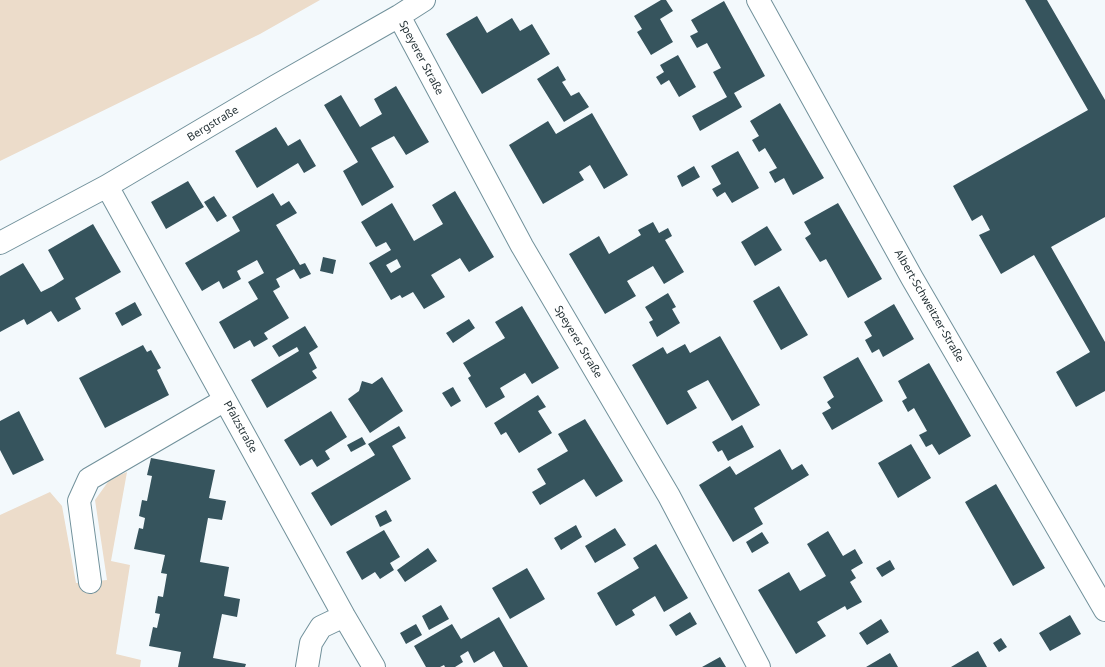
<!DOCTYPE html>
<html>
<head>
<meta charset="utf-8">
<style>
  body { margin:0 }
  canvas { display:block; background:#f3f9fc }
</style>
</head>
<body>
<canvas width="1105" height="667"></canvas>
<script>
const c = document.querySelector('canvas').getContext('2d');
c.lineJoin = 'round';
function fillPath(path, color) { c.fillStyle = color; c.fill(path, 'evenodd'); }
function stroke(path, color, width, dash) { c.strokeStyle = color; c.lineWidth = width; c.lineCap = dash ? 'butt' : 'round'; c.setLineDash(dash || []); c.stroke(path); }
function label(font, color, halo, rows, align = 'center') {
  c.font = font + ' "Noto Sans",sans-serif'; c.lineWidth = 4; c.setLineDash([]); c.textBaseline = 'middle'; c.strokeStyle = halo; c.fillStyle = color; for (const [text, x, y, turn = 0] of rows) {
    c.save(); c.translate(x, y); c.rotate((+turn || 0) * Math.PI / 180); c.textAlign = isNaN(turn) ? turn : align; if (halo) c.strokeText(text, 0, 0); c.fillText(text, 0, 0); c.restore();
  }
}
fillPath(new Path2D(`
  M 0,0 L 320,0 L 260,34 L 0,161 Z
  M 127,472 L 111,561 L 130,565 L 116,654 L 141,660 L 140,667 L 0,667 L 0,515 L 50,492 L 62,506 L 76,583 L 107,580 L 95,500 L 110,479 Z`), '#ecdcca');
fillPath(new Path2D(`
  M 661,0 L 666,0 L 673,11 L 660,19 L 673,42 L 651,55 L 637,32 L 642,29 L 634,16 Z
  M 1025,0 L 1047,0 L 1105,100 L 1105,217 L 1051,247 L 1105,342 L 1105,391 L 1076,407 L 1056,372 L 1090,352 L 1034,255 L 1001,274 L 979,235 L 990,230 L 982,215 L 972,221 L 953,186 L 1088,110 Z
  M 724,1 L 765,76 L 734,93 L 742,107 L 700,131 L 692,116 L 727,97 L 713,72 L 721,68 L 707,43 L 697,48 L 690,36 L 698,32 L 691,20 Z
  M 477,16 L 487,33 L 512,18 L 520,31 L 532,24 L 550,54 L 482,94 L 446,34 Z
  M 678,55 L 696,87 L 679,97 L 669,80 L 661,85 L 656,77 L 664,72 L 660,65 Z
  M 558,66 L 566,80 L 562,82 L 571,96 L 579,92 L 589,107 L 564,122 L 537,79 Z
  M 396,86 L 429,142 L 406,155 L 394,136 L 371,148 L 394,187 L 362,206 L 343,171 L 358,162 L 324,105 L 341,95 L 360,127 L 382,114 L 374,99 Z
  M 780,103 L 824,178 L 793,195 L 784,178 L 775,183 L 769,172 L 777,168 L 765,148 L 759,152 L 752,140 L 759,136 L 750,121 Z
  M 592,113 L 628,175 L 604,189 L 590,165 L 579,172 L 584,180 L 543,204 L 509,145 L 548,121 L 556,134 Z
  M 276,127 L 288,146 L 300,139 L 316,166 L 304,173 L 298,163 L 257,188 L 235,151 Z
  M 738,151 L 759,188 L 732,203 L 725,192 L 717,197 L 712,189 L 721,184 L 711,166 Z
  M 694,166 L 700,177 L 682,187 L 677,176 Z
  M 188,181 L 204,207 L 166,229 L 151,202 Z
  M 455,191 L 494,257 L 469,272 L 460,258 L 431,275 L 445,297 L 424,309 L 413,292 L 402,298 L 400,295 L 391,300 L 369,263 L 391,250 L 386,242 L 376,247 L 361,222 L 392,203 L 414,241 L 443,224 L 432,205 ZM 397,259 L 401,267 L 391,273 L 386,265 Z
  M 273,193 L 281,206 L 289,201 L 297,213 L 276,225 L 300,265 L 305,263 L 311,274 L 300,279 L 294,269 L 276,279 L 280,287 L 273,291 L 289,318 L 264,333 L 268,339 L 254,347 L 250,340 L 234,349 L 219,322 L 258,299 L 248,282 L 264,273 L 257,260 L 237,271 L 241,279 L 223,289 L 219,281 L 202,291 L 185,263 L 240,231 L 232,217 Z
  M 214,196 L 227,216 L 217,222 L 204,202 Z
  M 838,203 L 882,279 L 848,298 L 826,259 L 820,262 L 805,238 L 811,234 L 804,222 Z
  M 653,222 L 659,233 L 668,228 L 672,236 L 665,240 L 684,272 L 664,284 L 653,266 L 627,281 L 636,296 L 605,314 L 569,254 L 599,236 L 609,254 L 641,235 L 638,230 Z
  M 93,224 L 121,272 L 75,298 L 81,309 L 58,322 L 51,311 L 27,325 L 24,319 L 0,332 L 0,276 L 23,263 L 41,292 L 53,286 L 64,279 L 48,250 Z
  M 767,226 L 782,250 L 755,266 L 741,242 Z
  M 323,257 L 336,260 L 333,274 L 320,271 Z
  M 779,286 L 808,335 L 781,350 L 753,301 Z
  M 668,293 L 676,307 L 672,309 L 680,323 L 657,337 L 649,322 L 653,320 L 645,307 Z
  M 135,302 L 142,315 L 122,326 L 115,313 Z
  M 894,304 L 914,339 L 883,357 L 879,349 L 872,353 L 865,340 L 872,336 L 864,322 Z
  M 522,306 L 559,368 L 532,384 L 525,373 L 500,388 L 505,397 L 486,408 L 468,378 L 471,376 L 463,363 L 505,338 L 495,322 Z
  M 469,319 L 475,328 L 453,343 L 446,333 Z
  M 305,326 L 318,347 L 309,353 L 317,368 L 312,371 L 317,378 L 267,408 L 251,380 L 299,351 L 297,347 L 279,357 L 272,346 Z
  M 720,336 L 760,405 L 732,421 L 708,380 L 687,391 L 697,408 L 667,425 L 632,365 L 663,347 L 667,354 L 685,344 L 690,353 Z
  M 143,345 L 147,352 L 151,350 L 161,368 L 157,370 L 169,395 L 105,428 L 79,378 Z
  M 858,357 L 883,401 L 832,430 L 822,413 L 831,408 L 827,402 L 834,397 L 823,377 Z
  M 929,363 L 971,436 L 939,455 L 932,444 L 926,447 L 919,435 L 927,431 L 914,408 L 908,412 L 902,401 L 907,398 L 898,381 Z
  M 382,377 L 403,411 L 370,433 L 348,399 L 359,391 L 362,381 L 372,384 Z
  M 453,387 L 461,401 L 451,407 L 442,393 Z
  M 538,395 L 546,407 L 538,411 L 552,433 L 519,453 L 506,432 L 501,435 L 494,423 Z
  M 19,411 L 44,460 L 13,475 L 0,450 L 0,421 Z
  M 331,411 L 347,437 L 325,451 L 330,459 L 317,467 L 312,459 L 300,466 L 284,440 Z
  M 585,419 L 623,481 L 596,497 L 584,479 L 540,505 L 532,492 L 546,484 L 537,469 L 568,451 L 558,434 Z
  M 742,425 L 754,447 L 728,461 L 722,450 L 718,452 L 712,442 Z
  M 399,426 L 406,438 L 392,446 L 411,479 L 331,526 L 311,493 L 375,455 L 368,444 Z
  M 362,437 L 366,444 L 351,452 L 347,445 Z
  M 911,444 L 931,478 L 898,498 L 878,463 Z
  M 780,449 L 792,470 L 802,464 L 809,475 L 754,508 L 763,524 L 733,542 L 699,485 L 730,466 L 736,475 Z
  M 151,458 L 215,470 L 209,498 L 226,501 L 222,520 L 208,518 L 200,562 L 229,567 L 224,596 L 240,599 L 237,617 L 222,614 L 213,658 L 246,664 L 245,667 L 178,667 L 181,652 L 149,646 L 153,627 L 157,628 L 160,614 L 155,613 L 158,596 L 163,597 L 167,574 L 161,573 L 165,555 L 134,549 L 139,528 L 143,529 L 145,518 L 139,516 L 142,500 L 147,501 L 152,476 L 147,475 Z
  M 996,484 L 1045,568 L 1013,586 L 965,502 Z
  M 386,510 L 392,521 L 380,527 L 375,516 Z
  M 576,525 L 582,537 L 561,550 L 554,538 Z
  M 615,528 L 626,545 L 595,563 L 585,546 Z
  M 384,530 L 400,557 L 390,563 L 394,570 L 380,579 L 375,572 L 362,580 L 346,552 Z
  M 828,531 L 843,556 L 855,549 L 863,563 L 851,570 L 856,578 L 850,582 L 862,602 L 847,610 L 845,606 L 817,622 L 826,636 L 796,654 L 758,590 L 789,572 L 800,591 L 826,576 L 807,544 Z
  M 762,532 L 769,543 L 752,553 L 746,542 Z
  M 656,544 L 688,598 L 664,612 L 655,596 L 632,610 L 635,615 L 616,626 L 597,593 L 639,568 L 633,558 Z
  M 428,548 L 437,561 L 405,582 L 397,570 Z
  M 890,560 L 895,569 L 882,577 L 876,568 Z
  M 527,568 L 545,599 L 510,619 L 492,588 Z
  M 441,605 L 449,619 L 429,630 L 422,616 Z
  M 690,612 L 697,624 L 676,636 L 669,625 Z
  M 1070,615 L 1081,634 L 1050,651 L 1039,633 Z
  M 499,617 L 528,667 L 503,667 L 494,651 L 474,663 L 468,651 L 460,656 L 463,662 L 455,667 L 445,667 L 444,665 L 440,667 L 426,667 L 414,646 L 452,624 L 461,639 Z
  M 881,619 L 889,632 L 867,645 L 859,633 Z
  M 416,624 L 422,635 L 406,644 L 400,633 Z
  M 1001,638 L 1007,647 L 999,652 L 993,643 Z
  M 978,651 L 987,667 L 951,667 Z
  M 890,653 L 898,667 L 866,667 Z
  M 720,657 L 726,667 L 702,667 Z`), '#36545d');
const minor = new Path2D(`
  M 758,0 L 912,278 L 1105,610
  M 399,16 L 522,246 L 669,496 L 759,667
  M 107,186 L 344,616 L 374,667
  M 0,243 L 107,186 L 276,86 L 399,16 L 424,0
  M 90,582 L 79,501 L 89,479 L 225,400
  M 307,667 L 311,643 L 321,627 L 344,616`);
stroke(minor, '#71919b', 24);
stroke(minor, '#fff', 22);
label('11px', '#263337', '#fff', [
  ["Speyerer Straße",421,58,62],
  ["Bergstraße",213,124,-31],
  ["Albert-Schweitzer-Straße",929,306,60],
  ["Speyerer Straße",578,342,59],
  ["Pfalzstraße",240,427,61]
]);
</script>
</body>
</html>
